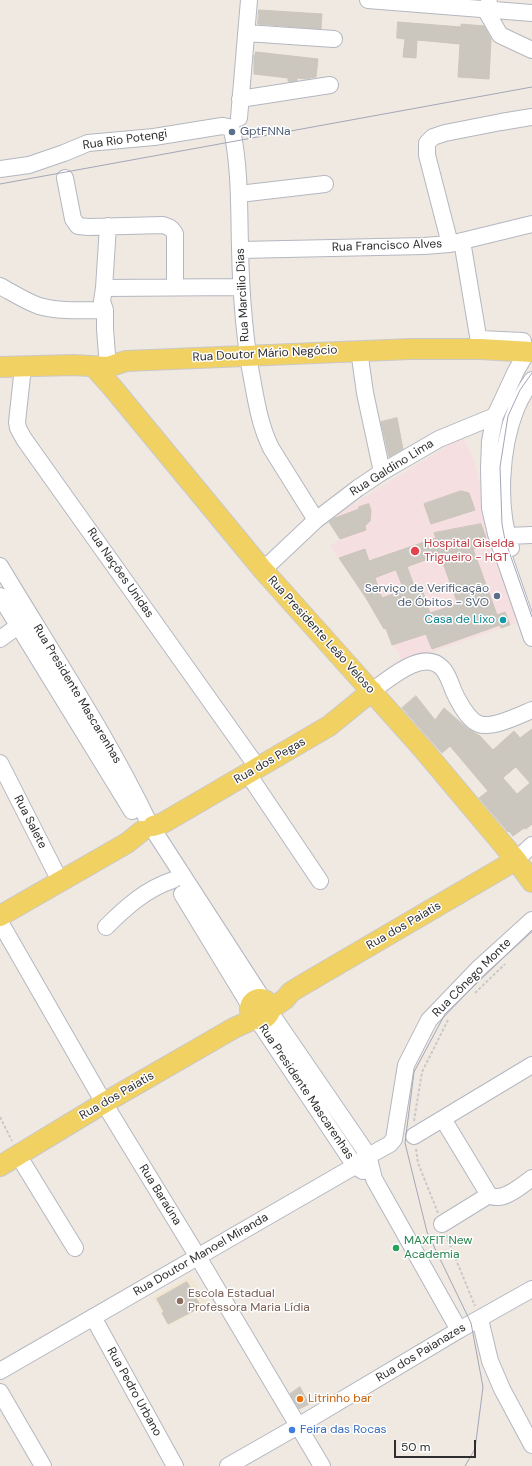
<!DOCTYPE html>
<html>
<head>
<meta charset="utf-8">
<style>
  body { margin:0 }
  #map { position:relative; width:532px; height:1466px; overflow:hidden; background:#efe9e1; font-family:"DM Sans",sans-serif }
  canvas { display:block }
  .scale { position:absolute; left:394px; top:1440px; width:82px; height:18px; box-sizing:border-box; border:2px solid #2e2e2e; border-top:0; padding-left:5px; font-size:12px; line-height:14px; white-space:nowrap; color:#2e2e2e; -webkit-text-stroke:3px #fff; paint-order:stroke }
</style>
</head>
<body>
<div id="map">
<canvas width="532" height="1466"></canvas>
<div class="scale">50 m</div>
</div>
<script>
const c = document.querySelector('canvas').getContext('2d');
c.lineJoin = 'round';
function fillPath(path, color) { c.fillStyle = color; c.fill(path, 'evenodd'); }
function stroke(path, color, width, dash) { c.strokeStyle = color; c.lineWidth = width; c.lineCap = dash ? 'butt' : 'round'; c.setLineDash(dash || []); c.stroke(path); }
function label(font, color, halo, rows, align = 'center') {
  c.font = font + ' "DM Sans",sans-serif'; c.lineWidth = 3; c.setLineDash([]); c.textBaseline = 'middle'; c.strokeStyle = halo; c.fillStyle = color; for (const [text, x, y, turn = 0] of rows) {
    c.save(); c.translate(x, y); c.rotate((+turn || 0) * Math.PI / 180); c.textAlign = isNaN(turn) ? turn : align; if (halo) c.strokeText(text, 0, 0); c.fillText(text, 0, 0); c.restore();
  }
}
fillPath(new Path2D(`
  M 191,1276 L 208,1305 L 169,1326 L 153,1297 Z`), '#f0e6d1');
fillPath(new Path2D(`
  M 463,436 L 474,460 L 487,514 L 519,622 L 403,662 L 367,599 L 330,546 L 340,539 L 328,520 Z`), '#f5dfe0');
const building = new Path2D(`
  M 259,10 L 322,14 L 321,29 L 258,24 Z
  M 398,22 L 461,27 L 461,24 L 484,26 L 491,39 L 489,79 L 458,77 L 460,44 L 417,40 L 416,58 L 403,57 L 405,39 L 397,38 Z
  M 256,52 L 318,59 L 316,77 L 305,79 L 297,78 L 297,81 L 291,82 L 288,81 L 288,78 L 254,74 L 254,55 L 255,55 Z
  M 397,418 L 403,449 L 389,457 L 381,422 Z
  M 461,491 L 469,493 L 475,510 L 431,524 L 424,504 Z
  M 369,504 L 371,511 L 370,521 L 365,526 L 366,530 L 340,539 L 329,522 L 335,518 L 359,509 L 359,507 Z
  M 481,524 L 486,538 L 481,546 L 473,549 L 497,615 L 505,612 L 510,625 L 501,628 L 500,625 L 432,649 L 426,634 L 392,645 L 386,628 L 384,629 L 366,598 L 339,558 L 365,549 L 369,561 L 436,538 L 434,533 ZM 440,555 L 458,604 L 430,613 L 421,586 L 415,588 L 407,567 ZM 396,570 L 404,590 L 382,598 L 375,578 Z
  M 416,696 L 435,720 L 444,708 L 468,729 L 480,736 L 493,750 L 514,731 L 520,738 L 532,729 L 532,824 L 526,829 L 524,828 L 513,836 L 509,831 L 508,832 L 479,798 L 488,791 L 450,746 L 442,753 L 402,708 ZM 516,767 L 530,783 L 517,794 L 503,778 Z
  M 187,1282 L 201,1307 L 168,1324 L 162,1313 L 164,1312 L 157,1299 Z
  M 300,1387 L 309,1404 L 299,1409 L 290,1394 Z`);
fillPath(building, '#cbc7bf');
stroke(building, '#cbc5ba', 1);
const minor = new Path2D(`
  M 368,0 L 532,13
  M 489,3 L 485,9 L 500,35 L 532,50
  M 246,33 L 334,39
  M 240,99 L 330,85
  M 239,118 L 249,0
  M 0,169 L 29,165 L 64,153 L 88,143 L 154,137 L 222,126 L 228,127 L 232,130 C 240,168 239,209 240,248 C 241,294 244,339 253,384 C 257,406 261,428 271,448 L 316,520
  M 65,178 L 73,219 L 78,226 L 89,227 L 163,225 C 169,227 172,228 175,234 L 175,287
  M 239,194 L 325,184
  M 108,226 L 104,288 L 102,301 L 105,310 L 105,329 L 108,367
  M 462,241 L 478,336 L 480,339 L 523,341
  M 450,244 L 427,155 L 427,143 L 433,137 L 445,133 L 501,122 L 532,117
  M 240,250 L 424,246 L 450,244 L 532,224
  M 0,286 C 13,293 25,301 39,306 C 60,312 84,310 105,310
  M 104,288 L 241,287
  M 359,350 L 365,393 L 382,472
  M 527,352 L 516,371 L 495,416 L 490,441 L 489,469 L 490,508 L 496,534 L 532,638
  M 23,367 L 17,422 L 18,428 L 24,439 L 258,768
  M 507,536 L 532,535
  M 511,548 C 497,507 500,449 516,409 C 520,399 526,389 532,380
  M 0,566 C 51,651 107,735 150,825
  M 263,570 L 316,520 L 358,488 L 382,472 L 439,439 L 495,416
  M 0,596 L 132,811
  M 0,639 L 18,626
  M 372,691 C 389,679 424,647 443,669 C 449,676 451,686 455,694 C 457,699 460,703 462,707 C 466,713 472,722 479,724 C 492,729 520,715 532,710
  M 0,763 L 60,881
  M 248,774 L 320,881
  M 156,834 L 262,998
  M 516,860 L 532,845
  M 182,894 L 250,1006
  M 0,922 L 104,1103 L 198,1257 L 322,1466
  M 106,927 C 126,907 146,889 173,880
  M 270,1012 L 368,1155 L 374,1179 L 459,1330
  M 257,1019 L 355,1166 L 363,1171
  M 443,1119 L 489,1195
  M 414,1136 L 532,1065
  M 18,1155 L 75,1248
  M 489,1195 C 502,1203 521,1186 532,1178
  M 442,1224 L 489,1195
  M 93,1317 L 175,1466
  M 480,1319 L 490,1361 L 502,1389 L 532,1445
  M 0,1371 L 355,1166 L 363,1159 L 390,1144 L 394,1139 L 406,1065 L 429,1020 L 478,969 L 532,920
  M 0,1392 L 43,1466
  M 228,1466 L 298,1426 L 459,1330 L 532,1289`);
const major = new Path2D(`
  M 0,367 L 73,365 L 108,367 L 126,361 L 411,349 L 480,349 L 532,352
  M 94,367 L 112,387 L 263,570 L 422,748 L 516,860 L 532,882
  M 153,826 L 163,823 L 329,726 L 372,691
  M 0,916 L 127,843 L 142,831
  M250 1009a10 10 0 1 1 20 0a10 10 0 1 1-20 0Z
  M 271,1009 L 285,999 L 291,992 L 299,987 L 516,860
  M 0,1166 L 104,1103 L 234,1028 L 256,1018`);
stroke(minor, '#b4b7c1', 18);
stroke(major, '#c9c9c9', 22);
stroke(new Path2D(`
  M 475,993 L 505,964
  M 0,1117 L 12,1141
  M 414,1121 L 422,1072 L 448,1020
  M 416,1149 L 418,1163 L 438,1213
  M 446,1235 L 475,1306`), '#c9c9c9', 2, [3, 2]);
stroke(minor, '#fff', 16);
stroke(major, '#f2d163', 20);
stroke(new Path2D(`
  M 0,184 L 532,87
  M 532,373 L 520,390 L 508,416 L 500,467 L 502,524 L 505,540 L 532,617
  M 465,1466 L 475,1449 L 483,1387 L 471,1323 L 427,1232 L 405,1143 L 414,1072 L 445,1014 L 532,930`), '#a3a6b8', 1);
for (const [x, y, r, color] of [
  [232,132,4,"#5c6f8a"],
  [415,551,5,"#e0444e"],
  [497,596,4,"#5c6f8a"],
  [503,620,4,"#0f9aa8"],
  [396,1248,4,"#2e9e5b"],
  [180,1301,4,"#8d6e63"],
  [300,1399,4,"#e8710a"],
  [292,1430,4,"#3f7fe0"]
]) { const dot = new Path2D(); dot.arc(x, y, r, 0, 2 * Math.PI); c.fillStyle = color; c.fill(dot); stroke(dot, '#fff', 1.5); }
label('12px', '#4e5e75', '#fff', [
  ["GptFNNa",240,132],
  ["Serviço de Verificação",489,589,"right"],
  ["de Óbitos - SVO",489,603,"right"]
], 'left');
label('12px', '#2e2e2e', '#fff', [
  ["Rua Rio Potengi",125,140,-8],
  ["Rua Francisco Alves",387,246,-2],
  ["Rua Marcilio Dias",243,295,-93],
  ["Rua Doutor Mário Negócio",265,354,-3],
  ["Rua Galdino Lima",392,468,-32],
  ["Rua Nações Unidas",120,573,55],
  ["Rua Presidente Leão Veloso",321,635,48],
  ["Rua Presidente Mascarenhas",77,694,59],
  ["Rua dos Pegas",270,761,-30],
  ["Rua Salete",30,822,63],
  ["Rua dos Paiatis",404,926,-30],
  ["Rua Cônego Monte",472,978,-45],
  ["Rua Presidente Mascarenhas",306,1092,56],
  ["Rua dos Paiatis",117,1096,-30],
  ["Rua Baraúna",160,1195,58],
  ["Rua Doutor Manoel Miranda",201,1255,-30],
  ["Rua dos Paianazes",421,1353,-31],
  ["Rua Pedro Urbano",134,1392,61]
]);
label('12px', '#be3a42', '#fff', [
  ["Hospital Giselda",424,544],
  ["Trigueiro - HGT",424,558]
], 'left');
label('12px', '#0d838f', '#fff', [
  ["Casa de Lixo",495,620]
], 'right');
label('12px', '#27864d', '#fff', [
  ["MAXFIT New",404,1241],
  ["Academia",404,1255]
], 'left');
label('12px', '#785e54', '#fff', [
  ["Escola Estadual",188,1294],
  ["Professora Maria Lídia",188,1308]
], 'left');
label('12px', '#c56008', '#fff', [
  ["Litrinho bar",308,1399]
], 'left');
label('12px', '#366cbe', '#fff', [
  ["Feira das Rocas",300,1430]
], 'left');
</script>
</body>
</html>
